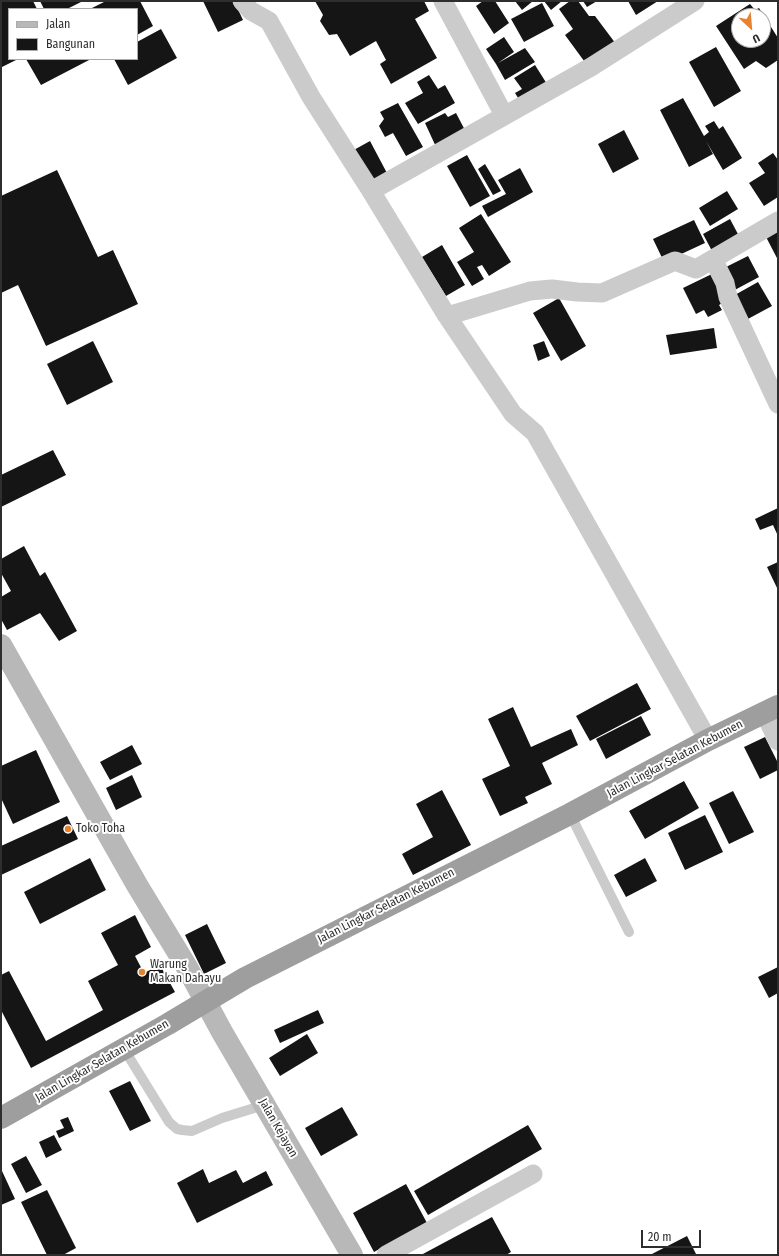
<!DOCTYPE html>
<html>
<head>
<meta charset="utf-8">
<style>
  body { margin:0 }
  #map { position:relative; width:779px; height:1256px; overflow:hidden; background:#fff; font-family:"Fira Sans Condensed",sans-serif }
  canvas { display:block }
  .frame { position:absolute; inset:0; border:2px solid #2e2e2e; pointer-events:none }
  .legend { position:absolute; left:8px; top:8px; width:130px; height:52px; box-sizing:border-box; background:#fff; border:1px solid #ababab; margin:0; padding:5px 7px; list-style:none; font-size:12px; color:#2e2e2e }
  .legend li { display:flex; align-items:center; gap:8px; height:20px }
  .legend b { width:20px; border:1px solid #ababab }
  .north { position:absolute; left:731px; top:8px; width:40px; height:40px; box-sizing:border-box; background:#fff; border:1px solid #ababab; border-radius:50%; rotate:154deg; font-size:11px; font-weight:700; line-height:16px; text-align:center; color:#2e2e2e }
  .north::after { content:''; display:block; margin:auto; width:14px; height:18px; background:#e58331; clip-path:polygon(50% 0,100% 100%,50% 72%,0 100%) }
  .scale { position:absolute; left:641px; top:1230px; width:60px; height:18px; box-sizing:border-box; border:2px solid #2e2e2e; border-top:0; padding-left:5px; font-size:12px; line-height:14px; white-space:nowrap; color:#2e2e2e; -webkit-text-stroke:3px #fff; paint-order:stroke }
</style>
</head>
<body>
<div id="map">
<canvas width="779" height="1256"></canvas>
<div class="frame"></div>
<ul class="legend">
<li><b style="height:5px;background:#b8b8b8"></b>Jalan</li>
<li><b style="height:11px;background:#151515"></b>Bangunan</li>
</ul>
<div class="north">U</div>
<div class="scale">20 m</div>
</div>
<script>
const c = document.querySelector('canvas').getContext('2d');
c.lineJoin = 'round';
function fillPath(path, color) { c.fillStyle = color; c.fill(path, 'evenodd'); }
function stroke(path, color, width, dash) { c.strokeStyle = color; c.lineWidth = width; c.lineCap = dash ? 'butt' : 'round'; c.setLineDash(dash || []); c.stroke(path); }
function label(font, color, halo, rows, align = 'center') {
  c.font = font + ' "Fira Sans Condensed",sans-serif'; c.lineWidth = 4; c.setLineDash([]); c.textBaseline = 'middle'; c.strokeStyle = halo; c.fillStyle = color; for (const [text, x, y, turn = 0] of rows) {
    c.save(); c.translate(x, y); c.rotate((+turn || 0) * Math.PI / 180); c.textAlign = isNaN(turn) ? turn : align; if (halo) c.strokeText(text, 0, 0); c.fillText(text, 0, 0); c.restore();
  }
}
fillPath(new Path2D(`
  M 1,1 L 33,1 L 37,9 L 9,9 L 9,59 L 18,59 L 2,67 Z
  M 40,1 L 83,1 L 67,9 L 44,9 Z
  M 106,1 L 140,1 L 153,26 L 137,35 L 137,9 L 90,9 Z
  M 203,1 L 234,1 L 243,20 L 218,32 Z
  M 315,1 L 424,1 L 429,11 L 415,19 L 437,58 L 391,84 L 380,64 L 386,60 L 376,41 L 350,56 L 337,34 L 329,35 L 320,21 L 323,15 Z
  M 483,1 L 495,1 L 509,23 L 494,34 L 476,6 Z
  M 515,1 L 533,1 L 522,10 Z
  M 544,1 L 562,1 L 551,10 Z
  M 570,1 L 578,1 L 589,16 L 595,16 L 616,44 L 587,65 L 565,35 L 573,29 L 559,9 Z
  M 583,1 L 597,1 L 587,7 Z
  M 628,1 L 658,1 L 636,15 Z
  M 542,3 L 554,26 L 524,42 L 511,19 Z
  M 750,4 L 755,10 L 759,8 L 778,38 L 778,60 L 766,68 L 756,61 L 744,69 L 716,26 ZM 739,16 L 763,16 L 763,40 L 739,40 Z
  M 161,29 L 177,58 L 128,85 L 114,59 L 137,59 L 137,42 Z
  M 504,37 L 514,52 L 498,63 L 525,48 L 535,62 L 505,80 L 496,64 L 486,49 Z
  M 716,47 L 741,91 L 714,107 L 689,62 Z
  M 26,59 L 91,59 L 41,85 Z
  M 535,65 L 547,84 L 520,101 L 515,93 L 522,89 L 514,78 Z
  M 429,75 L 438,89 L 445,85 L 455,103 L 418,124 L 405,103 L 423,93 L 417,82 Z
  M 683,98 L 704,136 L 709,132 L 705,126 L 714,121 L 719,129 L 723,126 L 742,158 L 723,170 L 706,141 L 713,154 L 689,167 L 660,110 Z
  M 398,103 L 423,147 L 406,156 L 393,133 L 385,137 L 379,126 L 384,119 L 380,112 Z
  M 445,113 L 448,117 L 456,113 L 467,134 L 437,149 L 425,123 Z
  M 624,130 L 639,159 L 613,173 L 598,144 Z
  M 370,141 L 388,175 L 370,185 L 352,151 Z
  M 773,153 L 778,160 L 778,197 L 764,206 L 749,183 L 765,173 L 758,163 Z
  M 467,155 L 490,196 L 470,207 L 447,166 Z
  M 485,164 L 501,191 L 493,195 L 478,169 Z
  M 520,168 L 533,192 L 488,217 L 482,206 L 506,194 L 498,180 Z
  M 57,170 L 98,257 L 113,250 L 138,304 L 46,346 L 18,285 L 1,293 L 1,196 Z
  M 727,191 L 738,209 L 710,226 L 699,208 Z
  M 481,214 L 511,262 L 489,276 L 482,265 L 477,267 L 484,279 L 472,286 L 457,262 L 474,252 L 459,228 Z
  M 730,219 L 739,236 L 712,251 L 703,234 Z
  M 694,220 L 705,243 L 664,262 L 653,239 Z
  M 778,231 L 778,260 L 766,237 Z
  M 442,245 L 465,285 L 446,296 L 422,257 Z
  M 748,256 L 759,277 L 731,292 L 720,270 Z
  M 718,271 L 724,302 L 719,305 L 722,310 L 708,317 L 704,310 L 696,314 L 683,288 Z
  M 758,282 L 772,306 L 746,320 L 733,296 Z
  M 559,298 L 586,346 L 561,361 L 533,313 Z
  M 714,328 L 717,348 L 670,355 L 666,335 Z
  M 93,341 L 113,382 L 67,405 L 47,364 Z
  M 544,341 L 550,356 L 538,361 L 533,345 Z
  M 53,450 L 66,475 L 1,507 L 1,475 Z
  M 778,508 L 778,536 L 773,525 L 760,530 L 755,519 Z
  M 24,546 L 40,576 L 45,572 L 77,631 L 59,641 L 40,613 L 7,630 L 1,619 L 1,597 L 11,591 L 1,573 L 1,559 Z
  M 778,562 L 778,590 L 767,567 Z
  M 637,683 L 651,709 L 590,741 L 576,716 Z
  M 513,707 L 531,747 L 571,729 L 578,745 L 542,763 L 552,784 L 525,797 L 528,803 L 500,816 L 482,779 L 510,766 L 488,719 Z
  M 641,716 L 651,735 L 606,759 L 596,739 Z
  M 765,737 L 778,763 L 778,770 L 760,779 L 744,747 Z
  M 132,745 L 142,764 L 110,780 L 100,762 Z
  M 36,750 L 60,802 L 13,824 L 1,798 L 1,766 Z
  M 132,775 L 142,797 L 116,810 L 106,788 Z
  M 684,781 L 699,808 L 645,839 L 629,811 Z
  M 442,790 L 471,845 L 413,875 L 402,854 L 433,837 L 416,804 Z
  M 733,791 L 754,832 L 729,844 L 709,803 Z
  M 705,815 L 723,852 L 685,870 L 668,833 Z
  M 67,816 L 78,839 L 1,875 L 1,846 Z
  M 90,858 L 106,890 L 40,924 L 24,892 Z
  M 645,858 L 657,881 L 626,897 L 614,875 Z
  M 135,915 L 151,947 L 135,956 L 144,973 L 160,965 L 175,992 L 31,1068 L 1,1010 L 1,975 L 9,971 L 46,1041 L 103,1010 L 88,981 L 118,965 L 101,933 Z
  M 207,924 L 226,963 L 204,974 L 185,935 Z
  M 778,967 L 778,993 L 769,998 L 758,977 Z
  M 318,1010 L 324,1023 L 280,1043 L 274,1030 Z
  M 307,1034 L 318,1053 L 280,1076 L 269,1058 Z
  M 130,1081 L 151,1121 L 130,1131 L 109,1091 Z
  M 342,1107 L 358,1135 L 321,1156 L 305,1128 Z
  M 68,1117 L 74,1131 L 59,1138 L 56,1131 L 64,1128 L 60,1120 Z
  M 528,1125 L 542,1149 L 428,1215 L 414,1191 Z
  M 54,1135 L 62,1150 L 46,1158 L 39,1142 Z
  M 26,1156 L 42,1185 L 26,1193 L 11,1164 Z
  M 203,1169 L 209,1183 L 236,1170 L 243,1183 L 266,1171 L 273,1185 L 197,1223 L 177,1183 Z
  M 1,1171 L 2,1171 L 15,1199 L 1,1205 Z
  M 406,1184 L 427,1223 L 374,1252 L 353,1213 Z
  M 47,1190 L 76,1248 L 63,1255 L 47,1255 L 21,1202 Z
  M 492,1217 L 511,1252 L 506,1255 L 421,1255 Z
  M 687,1236 L 696,1254 L 693,1255 L 650,1255 Z`), '#151515');
stroke(new Path2D(`
  M 570,814 L 629,932
  M 124,1049 L 169,1122 L 177,1129 L 182,1130 L 192,1131 L 222,1118 L 264,1105`), '#cbcbcb', 10);
stroke(new Path2D(`
  M 242,1 L 251,11 L 269,21 L 311,97 L 371,191 L 447,316 L 513,414 L 535,433 L 708,740
  M 443,1 L 504,115
  M 371,191 L 591,67 L 695,1
  M 713,259 L 725,283 L 728,297 L 778,404
  M 447,316 L 530,291 L 552,289 L 577,292 L 602,293 L 675,261 L 696,269 L 778,221
  M 764,712 L 778,741
  M 386,1255 L 533,1174`), '#cbcbcb', 19);
stroke(new Path2D(`
  M 1,645 L 137,885 L 188,969 L 222,1032 L 352,1255`), '#b8b8b8', 22);
stroke(new Path2D(`
  M 1,1118 L 168,1024 L 245,978 L 570,814 L 708,740 L 778,706`), '#9e9e9e', 22);
for (const [x, y, r, color] of [
  [68,829,4,"#e58331"],
  [142,972,4,"#e58331"]
]) { const dot = new Path2D(); dot.arc(x, y, r, 0, 2 * Math.PI); c.fillStyle = color; c.fill(dot); stroke(dot, '#fff', 1.5); }
label('12px', '#2e2e2e', '#fff', [
  ["Jalan Lingkar Selatan Kebumen",675,759,-28],
  ["Jalan Lingkar Selatan Kebumen",386,906,-27],
  ["Jalan Lingkar Selatan Kebumen",102,1061,-30],
  ["Jalan Kejayan",278,1128,60]
]);
label('12px', '#2e2e2e', '#fff', [
  ["Toko Toha",76,829],
  ["Warung",150,965],
  ["Makan Dahayu",150,979]
], 'left');
</script>
</body>
</html>
